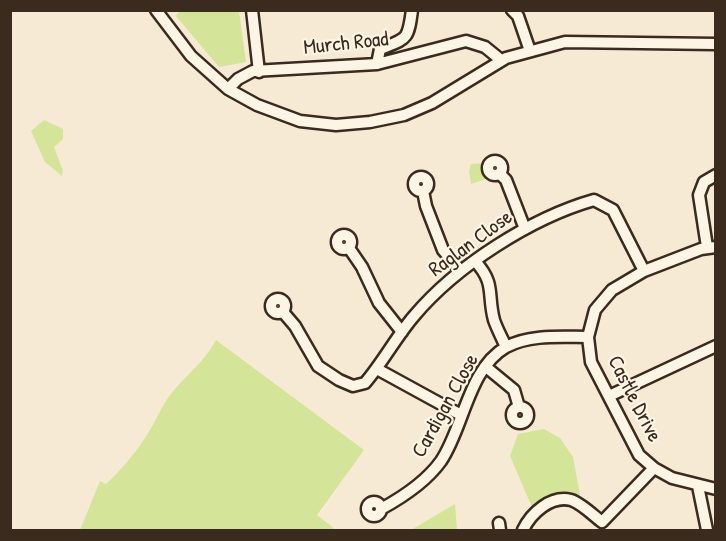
<!DOCTYPE html>
<html>
<head>
<meta charset="utf-8">
<style>
  body { margin:0 }
  #map { position:relative; width:726px; height:541px; overflow:hidden; background:#f7ead4; font-family:"Patrick Hand",sans-serif }
  canvas { display:block }
  .frame { position:absolute; inset:0; border:12px solid #3b2a1e; pointer-events:none }
</style>
</head>
<body>
<div id="map">
<canvas width="726" height="541"></canvas>
<div class="frame"></div>
</div>
<script>
const c = document.querySelector('canvas').getContext('2d');
c.lineJoin = 'round';
function fillPath(path, color) { c.fillStyle = color; c.fill(path, 'evenodd'); }
function stroke(path, color, width, dash) { c.strokeStyle = color; c.lineWidth = width; c.lineCap = dash ? 'butt' : 'round'; c.setLineDash(dash || []); c.stroke(path); }
function label(font, color, halo, rows, align = 'center') {
  c.font = font + ' "Patrick Hand",sans-serif'; c.lineWidth = 4.5; c.setLineDash([]); c.textBaseline = 'middle'; c.strokeStyle = halo; c.fillStyle = color; for (const [text, x, y, turn = 0] of rows) {
    c.save(); c.translate(x, y); c.rotate((+turn || 0) * Math.PI / 180); c.textAlign = isNaN(turn) ? turn : align; if (halo) c.strokeText(text, 0, 0); c.fillText(text, 0, 0); c.restore();
  }
}
fillPath(new Path2D(`
  M 180,11 L 239,11 L 246,62 L 219,67 L 176,16 Z
  M 44,120 L 63,129 L 63,139 L 54,147 L 63,171 L 62,176 L 45,162 L 31,131 Z
  M 487,163 L 485,166 L 485,172 L 489,178 L 471,184 L 469,171 L 471,164 Z
  M 216,340 L 364,450 L 317,515 L 336,530 L 80,530 L 100,481 L 106,484 C 123,468 138,450 150,430 C 156,420 160,410 166,401 C 181,378 203,365 216,340 Z
  M 544,429 L 560,438 L 573,457 L 580,495 C 561,490 547,498 532,507 L 510,456 L 518,434 Z
  M 455,504 L 457,530 L 411,530 Z`), '#d4e498');
const street = new Path2D(`
  M 156,10 L 191,56 L 228,89 L 257,105 L 300,121 L 336,125 L 370,122 L 404,115 L 432,103 L 506,58 L 565,42 L 716,44
  M 252,10 L 259,72
  M 512,10 L 518,16 L 530,51
  M 377,64 L 380,49 C 407,38 408,41 412,10
  M 228,89 L 238,79 L 253,71 L 377,64 L 466,41 L 485,47 L 501,60
  M488 168a7 7 0 1 1 14 0a7 7 0 1 1-14 0Z
  M 500,174 L 506,180 L 525,229
  M414 184a7 7 0 1 1 14 0a7 7 0 1 1-14 0Z
  M 423,191 L 426,206 L 443,250 L 461,271
  M337 242a7 7 0 1 1 14 0a7 7 0 1 1-14 0Z
  M 707,247 L 699,195 L 704,182 L 716,175
  M 716,247 L 701,249 L 644,271 L 612,290 L 595,310 L 588,337 L 591,362 L 639,455 L 654,468 L 672,478 L 716,489
  M 349,248 L 362,267 L 379,303 L 402,332
  M 475,261 C 496,284 487,294 494,320 C 497,329 502,338 506,347
  M271 306a7 7 0 1 1 14 0a7 7 0 1 1-14 0Z
  M 283,312 L 295,326 L 318,366 L 339,380 L 353,386 L 365,383 C 383,362 396,337 414,316 C 456,266 531,218 594,200 L 613,210 L 644,271
  M 486,367 L 514,390 L 519,407
  M 377,369 L 461,415
  M 609,396 L 716,346
  M512 415a8 8 0 1 1 16 0a8 8 0 1 1-16 0Z
  M 698,486 L 707,530
  M367 509a7 7 0 1 1 14 0a7 7 0 1 1-14 0Z
  M 381,509 C 403,497 426,482 441,461 C 464,427 468,369 506,347 C 530,334 562,337 588,337
  M 499,523 L 500,530
  M 523,530 C 531,513 551,495 571,500 C 581,503 594,516 602,522 L 654,468`);
stroke(street, '#3b2a1e', 15);
stroke(street, '#fcf5e5', 10);
label('21px', '#3b2a1e', '#fcf5e5', [
  ["Murch Road",346,44,-6],
  ["Raglan Close",471,244,-36],
  ["Castle Drive",634,399,63],
  ["Cardigan Close",446,406,-61]
]);
</script>
</body>
</html>
